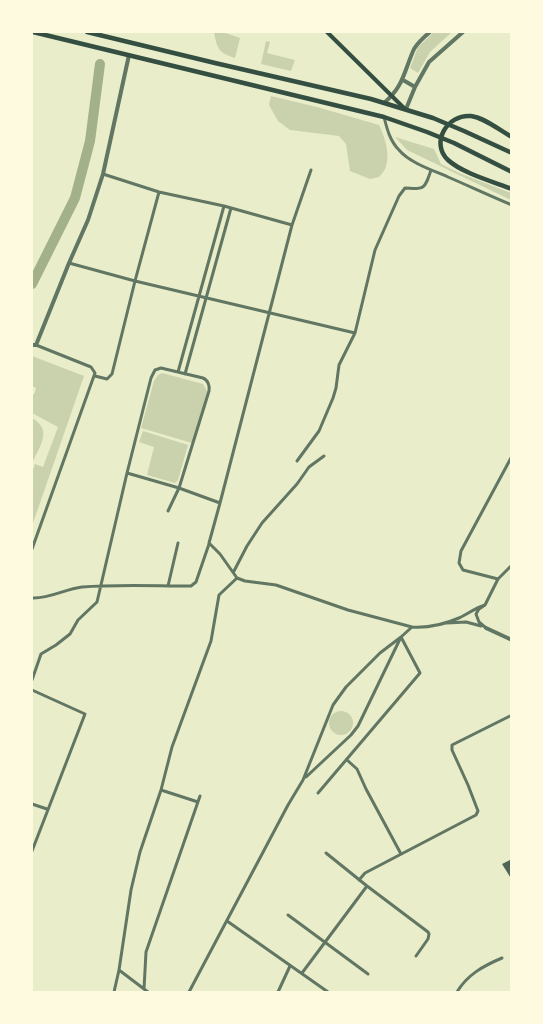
<!DOCTYPE html>
<html>
<head>
<meta charset="utf-8">
<style>
  body { margin:0 }
  #map { position:relative; width:543px; height:1024px; overflow:hidden; background:#e9edc9; font-family:"Exo 2",sans-serif }
  canvas { display:block }
  .frame { position:absolute; inset:0; border:33px solid #fefae0; pointer-events:none }
</style>
</head>
<body>
<div id="map">
<canvas width="543" height="1024"></canvas>
<div class="frame"></div>
</div>
<script>
const c = document.querySelector('canvas').getContext('2d');
c.lineJoin = 'round';
function fillPath(path, color) { c.fillStyle = color; c.fill(path, 'evenodd'); }
function stroke(path, color, width, dash) { c.strokeStyle = color; c.lineWidth = width; c.lineCap = dash ? 'butt' : 'round'; c.setLineDash(dash || []); c.stroke(path); }
fillPath(new Path2D(`
  M 214,32 L 223,32 L 240,38 L 235,58 C 218,53 217,48 214,32 Z
  M 434,32 L 452,32 L 430,52 L 418,73 L 410,68 L 418,47 Z
  M 266,41 L 270,42 L 267,53 L 295,60 L 291,71 L 261,64 Z
  M 271,96 L 317,107 L 379,125 C 385,137 391,156 385,169 C 384,172 381,174 379,177 L 370,179 L 350,171 L 346,144 L 339,136 L 290,130 L 278,121 L 269,105 Z
  M 395,137 L 434,149 L 441,164 L 459,173 L 511,193 L 511,200 L 407,150 Z
  M 32,356 L 84,376 L 32,526 L 32,472 L 35,464 L 43,467 L 58,427 L 32,413 L 32,397 L 35,392 L 36,388 L 32,386 Z
  M 162,373 L 203,384 L 208,393 L 192,443 L 141,428 L 154,381 L 158,375 Z
  M 32,418 C 53,430 40,446 32,463 Z
  M 143,431 L 188,445 L 178,480 L 175,483 L 147,475 L 154,447 L 139,442 Z
  M329 723a12 12 0 1 1 24 0a12 12 0 1 1-24 0Z`), '#cad2ad');
stroke(new Path2D(`
  M 32,284 L 75,198 L 90,141 L 100,64`), '#a3b18a', 10);
fillPath(new Path2D(`
  M 512,859 L 512,880 L 502,864 Z`), '#4f6655');
stroke(new Path2D(`
  M 384,117 C 387,129 390,141 399,150 C 410,163 432,170 448,177 C 469,186 490,196 512,205
  M 103,174 L 159,192 L 224,206 L 292,225
  M 69,263 L 135,281 L 355,333
  M 178,372 L 224,206
  M 185,374 L 231,208
  M 95,376 L 107,379 L 112,374 L 135,281 L 159,192
  M 297,461 L 319,431 L 333,398 L 336,388 L 339,365 L 355,333 L 375,250 L 399,196 L 405,188 C 425,190 425,188 431,170
  M 127,473 L 151,378 L 155,370 L 161,368 L 203,378 C 208,380 210,386 209,391 L 179,488 L 168,511
  M 220,503 L 292,225 L 311,170
  M 32,549 L 95,373 L 91,367 L 36,345
  M 234,571 L 247,546 L 262,523 L 297,484 L 309,467 L 324,456
  M 237,578 L 245,581 L 276,585 L 348,610 L 412,627 C 427,628 445,624 459,618 C 468,614 475,608 485,605
  M 498,579 L 463,570 L 459,563 L 461,551 L 512,456
  M 168,586 L 178,543
  M 32,598 C 49,599 65,589 82,587 C 118,584 155,586 191,586 L 196,582 L 209,544
  M 447,623 L 466,622 L 481,626
  M 486,628 L 479,622 L 476,614 L 479,609 L 485,605 L 498,579 L 512,565
  M 32,680 L 41,654 L 56,645 L 70,634 L 78,620 L 97,602 L 127,473 L 179,488 L 220,503 L 209,543 L 220,554 L 237,578
  M 32,690 L 85,714 L 32,851
  M 347,760 L 357,769 L 366,789 L 401,854
  M 306,777 L 351,735 L 358,726 L 400,639
  M 161,790 L 198,802
  M 318,793 L 420,673 L 401,637
  M 32,804 L 47,809
  M 326,853 L 367,886 L 428,932 L 429,934 L 428,939 L 416,956
  M 359,880 L 365,873 L 476,815 L 478,811 L 468,785 L 452,750 L 452,745 L 512,715
  M 288,915 L 368,974
  M 227,921 L 328,992
  M 119,970 L 148,992
  M 302,973 L 367,886
  M 144,989 L 146,952 L 200,796
  M 114,992 L 119,970 L 131,890 L 140,852 L 161,790 L 172,747 L 211,641 L 219,595 L 237,578
  M 189,992 L 288,805 L 303,780 L 333,705 L 346,687 L 380,653 L 401,637 L 412,627
  M 278,992 L 290,966
  M 457,992 C 467,975 483,966 502,958`), '#617663', 3);
stroke(new Path2D(`
  M 403,80 L 415,87
  M 384,103 C 404,86 404,71 414,49 C 418,42 424,37 430,32
  M 406,109 L 415,87 L 429,62 L 463,32
  M 32,345 L 36,345 L 69,263 L 88,220 L 103,174 L 129,55
  M 486,628 L 512,640`), '#617663', 4);
stroke(new Path2D(`
  M 327,32 L 405,109`), '#344e41', 4);
stroke(new Path2D(`
  M 33,32 L 384,117 L 427,132 L 454,143 L 512,172
  M 87,32 L 215,63 L 371,99 L 433,118 L 464,131 L 512,153
  M 512,137 C 499,130 485,118 471,116 C 447,114 430,143 448,160 C 462,173 494,182 512,189`), '#344e41', 4.5);
</script>
</body>
</html>
